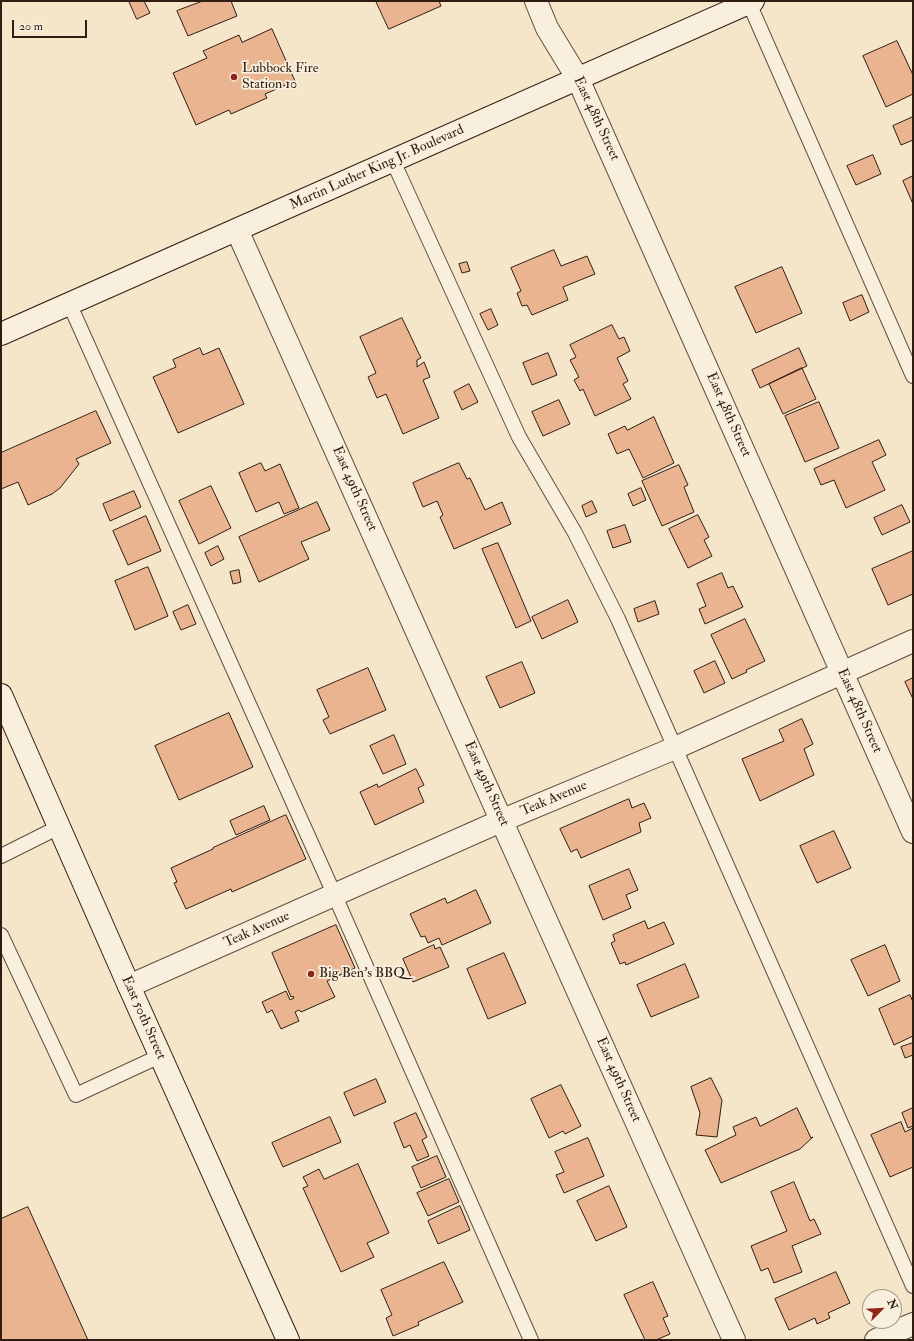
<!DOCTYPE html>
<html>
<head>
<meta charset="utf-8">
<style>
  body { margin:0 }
  #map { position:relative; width:914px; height:1341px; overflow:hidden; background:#f5e6ca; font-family:"IM FELL Double Pica",serif }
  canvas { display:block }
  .frame { position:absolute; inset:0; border:2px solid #301d12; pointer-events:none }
  .north { position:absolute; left:862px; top:1289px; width:40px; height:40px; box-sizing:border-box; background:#f8efdd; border:1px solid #a89b8c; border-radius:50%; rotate:66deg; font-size:11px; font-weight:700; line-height:16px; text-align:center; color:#301d12 }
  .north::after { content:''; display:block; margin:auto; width:14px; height:18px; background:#8f2418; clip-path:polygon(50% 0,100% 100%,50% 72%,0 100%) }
  .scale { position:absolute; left:12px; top:20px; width:75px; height:18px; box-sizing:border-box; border:2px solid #301d12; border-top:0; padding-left:5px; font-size:12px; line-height:14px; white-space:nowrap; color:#301d12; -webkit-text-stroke:3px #f8efdd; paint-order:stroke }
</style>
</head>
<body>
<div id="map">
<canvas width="914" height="1341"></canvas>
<div class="frame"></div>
<div class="north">N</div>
<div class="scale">20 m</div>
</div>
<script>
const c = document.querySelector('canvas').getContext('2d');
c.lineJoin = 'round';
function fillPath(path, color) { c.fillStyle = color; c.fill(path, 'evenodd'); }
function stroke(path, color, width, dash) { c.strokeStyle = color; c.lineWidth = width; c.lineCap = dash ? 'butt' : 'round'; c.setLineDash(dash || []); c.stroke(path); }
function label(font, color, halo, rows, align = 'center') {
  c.font = font + ' "IM FELL Double Pica",serif'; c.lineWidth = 3.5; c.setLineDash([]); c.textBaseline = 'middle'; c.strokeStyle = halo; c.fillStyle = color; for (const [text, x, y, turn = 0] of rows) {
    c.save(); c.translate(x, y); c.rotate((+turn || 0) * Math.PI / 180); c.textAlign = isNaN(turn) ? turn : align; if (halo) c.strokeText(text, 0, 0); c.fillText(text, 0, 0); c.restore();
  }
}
const building = new Path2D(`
  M 129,1 L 144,1 L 150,13 L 137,19 Z
  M 203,1 L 231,1 L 237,16 L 188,36 L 177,11 Z
  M 376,1 L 439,1 L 441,6 L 389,29 Z
  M 272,29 L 295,81 L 265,94 L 267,98 L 231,114 L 229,110 L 196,125 L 173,73 L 207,58 L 203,51 L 239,35 L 242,42 Z
  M 897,41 L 913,75 L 913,94 L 886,107 L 863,56 Z
  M 913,117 L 913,140 L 901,145 L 893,126 Z
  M 873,155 L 881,174 L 856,185 L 847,166 Z
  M 913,176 L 913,204 L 903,181 Z
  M 554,250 L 561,266 L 587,256 L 595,274 L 563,287 L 568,300 L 532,315 L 527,305 L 522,306 L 517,293 L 521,291 L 511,268 Z
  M 467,262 L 470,271 L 462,273 L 459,264 Z
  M 782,267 L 802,313 L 756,333 L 735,287 Z
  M 862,295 L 869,312 L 850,321 L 843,303 Z
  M 491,309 L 498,325 L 488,330 L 480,314 Z
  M 402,318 L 421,358 L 417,360 L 417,367 L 424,362 L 430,377 L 423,380 L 439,418 L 403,434 L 386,394 L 377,398 L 368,377 L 376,373 L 360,337 Z
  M 612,325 L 619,339 L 624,337 L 630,351 L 617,358 L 628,381 L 623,384 L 631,399 L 595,416 L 583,389 L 580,391 L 574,380 L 579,377 L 570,360 L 576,357 L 570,345 Z
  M 200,348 L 203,355 L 219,348 L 244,404 L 178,433 L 153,377 L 176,367 L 173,360 Z
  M 799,348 L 807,366 L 760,388 L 752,370 Z
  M 548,353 L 557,375 L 532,385 L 523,363 Z
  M 802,368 L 816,399 L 783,414 L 769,384 Z
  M 469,384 L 478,402 L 462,410 L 454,392 Z
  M 559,400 L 570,424 L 543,436 L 532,412 Z
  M 819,402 L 839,448 L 805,462 L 785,416 Z
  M 96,411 L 111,443 L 76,459 L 79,464 L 60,488 L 52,494 L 28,505 L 18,482 L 1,489 L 1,453 Z
  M 654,417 L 674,463 L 643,478 L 629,449 L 617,454 L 608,434 L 625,426 L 627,430 Z
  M 879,440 L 886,455 L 872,462 L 885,490 L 846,508 L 834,480 L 821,485 L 814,469 Z
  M 261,463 L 265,471 L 280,464 L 299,508 L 284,514 L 279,502 L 256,512 L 239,473 Z
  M 459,463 L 467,479 L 470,478 L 485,510 L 502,502 L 511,524 L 454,549 L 440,517 L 443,515 L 437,501 L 423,507 L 413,483 Z
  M 679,465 L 688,485 L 684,487 L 694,512 L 662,526 L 642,481 Z
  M 211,486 L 231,528 L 199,544 L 179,501 Z
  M 641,488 L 646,500 L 633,506 L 628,494 Z
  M 134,491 L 141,507 L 110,521 L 103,504 Z
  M 592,501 L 597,512 L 586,517 L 582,506 Z
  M 317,502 L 330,530 L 301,542 L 309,559 L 259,582 L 239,537 Z
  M 902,505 L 910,522 L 882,535 L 874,518 Z
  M 698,515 L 709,537 L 704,540 L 712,556 L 688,568 L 669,529 Z
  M 146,516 L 161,551 L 128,565 L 113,531 Z
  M 625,525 L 631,542 L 613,548 L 607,531 Z
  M 498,543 L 531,621 L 516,628 L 482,549 Z
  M 218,546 L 224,559 L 211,566 L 205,553 Z
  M 913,551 L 913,594 L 888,605 L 872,569 Z
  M 148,567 L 168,616 L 135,630 L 115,581 Z
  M 239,570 L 241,582 L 233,584 L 230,572 Z
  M 722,573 L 728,588 L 733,586 L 743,607 L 705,624 L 699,609 L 706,606 L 697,584 Z
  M 568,600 L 578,622 L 542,639 L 532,617 Z
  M 655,601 L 659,614 L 638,622 L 634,609 Z
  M 188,605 L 196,624 L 181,630 L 173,612 Z
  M 745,619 L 765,661 L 746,670 L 747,672 L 732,679 L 711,635 Z
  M 715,661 L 725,683 L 704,693 L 694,671 Z
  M 522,662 L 535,693 L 500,708 L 486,677 Z
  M 368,668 L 386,710 L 330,734 L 323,720 L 329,717 L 317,690 Z
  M 913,678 L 913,699 L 905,682 Z
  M 229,713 L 253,767 L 179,800 L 155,746 Z
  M 802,719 L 813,744 L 804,749 L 814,775 L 760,801 L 742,759 L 784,741 L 779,730 Z
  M 394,735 L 406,764 L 383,774 L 370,746 Z
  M 416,769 L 424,785 L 418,788 L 424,802 L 375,825 L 360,792 L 377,784 L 378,787 Z
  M 629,799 L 632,808 L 644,803 L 651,818 L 639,823 L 641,832 L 581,858 L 577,849 L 571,852 L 560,829 Z
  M 264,806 L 270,820 L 236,835 L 230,821 Z
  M 286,815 L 306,859 L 232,892 L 231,889 L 186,909 L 174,883 L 177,882 L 171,868 L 213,849 L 213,848 Z
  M 834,831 L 851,868 L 817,883 L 800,846 Z
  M 629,869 L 638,890 L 626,895 L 631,908 L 603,920 L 589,886 Z
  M 476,890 L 491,923 L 442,945 L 439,938 L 428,943 L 425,936 L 421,937 L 410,914 L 445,898 L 447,903 Z
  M 645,921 L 648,929 L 664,922 L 674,944 L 626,965 L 625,962 L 620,964 L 611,943 L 615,941 L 613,935 Z
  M 336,925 L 355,968 L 327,981 L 335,997 L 301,1012 L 299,1010 L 295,1012 L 299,1021 L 281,1029 L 272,1010 L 267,1013 L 262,1002 L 286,991 L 290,1000 L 294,998 L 293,996 L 291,997 L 272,953 Z
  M 434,945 L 435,949 L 440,947 L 449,967 L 413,982 L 403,959 Z
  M 885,945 L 900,981 L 868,996 L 851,960 Z
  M 504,953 L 526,1003 L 488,1019 L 467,969 Z
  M 685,964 L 699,997 L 651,1017 L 637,985 Z
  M 910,995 L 913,1002 L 913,1036 L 894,1045 L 879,1009 Z
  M 913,1043 L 913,1055 L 905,1058 L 901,1047 Z
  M 711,1078 L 722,1100 L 717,1137 L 696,1135 L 700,1113 L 691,1087 Z
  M 376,1079 L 386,1102 L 354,1116 L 344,1093 Z
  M 561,1085 L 581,1126 L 565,1134 L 563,1131 L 549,1138 L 531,1099 Z
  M 797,1108 L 811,1138 L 813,1137 L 800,1149 L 721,1183 L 705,1150 L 736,1135 L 733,1127 L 756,1117 L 760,1126 Z
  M 913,1108 L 913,1126 L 908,1128 L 902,1113 Z
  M 416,1113 L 427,1137 L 422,1140 L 429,1156 L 417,1161 L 410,1145 L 404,1148 L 394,1123 Z
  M 330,1117 L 341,1142 L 283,1167 L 272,1143 Z
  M 901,1122 L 905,1132 L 913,1128 L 913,1167 L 890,1177 L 871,1135 Z
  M 588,1138 L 604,1176 L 564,1193 L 556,1175 L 564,1172 L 555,1152 Z
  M 437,1156 L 446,1177 L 421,1188 L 412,1167 Z
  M 358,1164 L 389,1233 L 367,1243 L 374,1257 L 341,1272 L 303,1188 L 308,1186 L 303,1177 L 319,1169 L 324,1179 Z
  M 449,1179 L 459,1202 L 428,1216 L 417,1193 Z
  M 794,1182 L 810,1221 L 814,1219 L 821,1234 L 792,1246 L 802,1272 L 774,1283 L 768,1268 L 761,1271 L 751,1246 L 787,1231 L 771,1192 Z
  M 609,1186 L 627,1227 L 596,1241 L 577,1201 Z
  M 460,1206 L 470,1230 L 438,1244 L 428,1221 Z
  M 28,1207 L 88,1340 L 1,1340 L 1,1219 Z
  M 444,1262 L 463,1302 L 418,1322 L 419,1325 L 393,1336 L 386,1318 L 392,1315 L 381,1290 Z
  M 836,1272 L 850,1303 L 828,1313 L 830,1318 L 817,1324 L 815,1318 L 789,1330 L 775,1299 Z
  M 653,1282 L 668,1316 L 663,1318 L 670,1334 L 656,1340 L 645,1340 L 624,1295 Z`);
fillPath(building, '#eab491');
stroke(building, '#301d12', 1);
const service = new Path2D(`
  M 749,3 L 913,376
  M 393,161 L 519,437 L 575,533 L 618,619 L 913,1286
  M 69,303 L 335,896 L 531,1340
  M 1,856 L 59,827
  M 1,935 L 76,1095 L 160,1056`);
const minor = new Path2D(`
  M 536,1 L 547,28 L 578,79 L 913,832
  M 237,230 L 734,1340
  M 129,986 L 503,820 L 675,748 L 913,641
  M 876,1340 L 913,1324`);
const secondary = new Path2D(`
  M 1,334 L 753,1
  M 1,695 L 129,986 L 288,1340`);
stroke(service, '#614f40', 16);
stroke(minor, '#614f40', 24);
stroke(secondary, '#301d12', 24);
stroke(service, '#f8efdd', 14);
stroke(minor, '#f8efdd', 22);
stroke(secondary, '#f8efdd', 22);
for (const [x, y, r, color] of [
  [234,77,4,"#8f2418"],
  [311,974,4,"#8f2418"]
]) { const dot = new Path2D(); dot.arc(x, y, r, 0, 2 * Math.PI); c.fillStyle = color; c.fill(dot); stroke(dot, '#f8efdd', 1.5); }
label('14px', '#301d12', '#f8efdd', [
  ["Lubbock Fire",242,69],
  ["Station 10",242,85],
  ["Big Ben's BBQ",319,974]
], 'left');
label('14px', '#301d12', '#f8efdd', [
  ["East 48th Street",596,119,65],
  ["Martin Luther King Jr. Boulevard",377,168,-24],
  ["East 48th Street",728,415,66],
  ["East 49th Street",354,489,66],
  ["East 48th Street",859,711,66],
  ["East 49th Street",486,784,66],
  ["Teak Avenue",554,799,-23],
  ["Teak Avenue",257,930,-24],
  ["East 50th Street",143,1018,66],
  ["East 49th Street",618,1080,66]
]);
</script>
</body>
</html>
